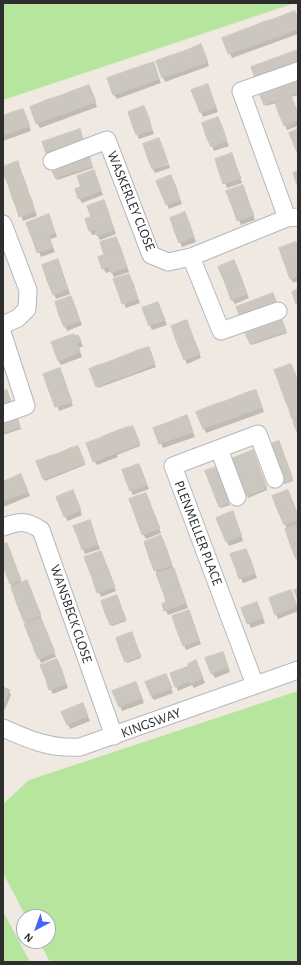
<!DOCTYPE html>
<html>
<head>
<meta charset="utf-8">
<style>
  body { margin:0 }
  #map { position:relative; width:301px; height:965px; overflow:hidden; background:#efe9e1; font-family:"Alegreya Sans",sans-serif }
  canvas { display:block }
  .frame { position:absolute; inset:0; border:4px solid #2e2e2e; pointer-events:none }
  .north { position:absolute; left:16px; top:909px; width:40px; height:40px; box-sizing:border-box; background:#fff; border:1px solid #ababab; border-radius:50%; rotate:221deg; font-size:11px; font-weight:700; line-height:16px; text-align:center; color:#2e2e2e }
  .north::after { content:''; display:block; margin:auto; width:14px; height:18px; background:#4264fb; clip-path:polygon(50% 0,100% 100%,50% 72%,0 100%) }
</style>
</head>
<body>
<div id="map">
<canvas width="301" height="965"></canvas>
<div class="frame"></div>
<div class="north">N</div>
</div>
<script>
const c = document.querySelector('canvas').getContext('2d');
c.lineJoin = 'round';
function fillPath(path, color) { c.fillStyle = color; c.fill(path, 'evenodd'); }
function stroke(path, color, width, dash) { c.strokeStyle = color; c.lineWidth = width; c.lineCap = dash ? 'butt' : 'round'; c.setLineDash(dash || []); c.stroke(path); }
function label(font, color, halo, rows, align = 'center') {
  c.font = font + ' "Alegreya Sans",sans-serif'; c.lineWidth = 3.5; c.setLineDash([]); c.textBaseline = 'middle'; c.strokeStyle = halo; c.fillStyle = color; for (const [text, x, y, turn = 0] of rows) {
    c.save(); c.translate(x, y); c.rotate((+turn || 0) * Math.PI / 180); c.textAlign = isNaN(turn) ? turn : align; if (halo) c.strokeText(text, 0, 0); c.fillText(text, 0, 0); c.restore();
  }
}
fillPath(new Path2D(`
  M 3,3 L 295,3 L 3,100 Z
  M 298,691 L 298,962 L 50,962 L 39,941 L 48,941 L 48,917 L 26,917 L 3,873 L 3,804 L 29,780 Z
  M 3,911 L 30,962 L 3,962 Z`), '#b6e59e');
fillPath(new Path2D(`
  M 295,12 L 298,19 L 298,34 L 232,58 L 223,38 Z
  M 201,46 L 209,66 L 165,82 L 157,62 Z
  M 153,63 L 161,83 L 117,99 L 114,95 Z
  M 298,82 L 298,95 L 291,97 L 298,113 L 298,126 L 287,130 L 276,103 L 266,106 L 262,95 Z
  M 89,86 L 97,107 L 40,128 L 37,123 Z
  M 210,90 L 218,112 L 203,117 L 193,91 Z
  M 144,107 L 154,134 L 139,139 L 129,112 Z
  M 23,110 L 31,131 L 3,141 L 3,117 Z
  M 220,123 L 229,146 L 214,151 L 203,124 Z
  M 80,132 L 84,141 L 48,154 L 47,152 Z
  M 90,158 L 93,168 L 57,180 L 53,169 Z
  M 234,159 L 242,183 L 227,188 L 216,160 Z
  M 17,163 L 37,216 L 23,221 L 3,168 Z
  M 169,164 L 170,168 L 155,173 L 153,169 Z
  M 96,176 L 103,195 L 82,203 L 79,198 Z
  M 157,181 L 173,181 L 182,204 L 169,209 Z
  M 245,191 L 255,220 L 241,225 L 227,192 Z
  M 106,206 L 116,234 L 100,240 L 97,234 L 92,235 L 86,220 L 92,218 Z
  M 185,214 L 196,242 L 182,247 L 180,242 Z
  M 51,220 L 57,237 L 50,239 L 55,252 L 41,257 L 27,223 Z
  M 116,238 L 129,272 L 114,277 L 111,271 L 106,273 L 103,268 L 105,255 Z
  M 298,249 L 298,281 L 293,283 L 291,278 Z
  M 234,261 L 249,298 L 235,304 L 232,300 Z
  M 60,265 L 70,294 L 56,299 L 43,266 Z
  M 129,275 L 140,303 L 126,308 L 114,280 Z
  M 71,298 L 82,325 L 67,331 L 65,326 Z
  M 158,303 L 167,325 L 152,330 L 150,326 Z
  M 187,322 L 201,358 L 187,364 L 185,359 Z
  M 283,323 L 287,333 L 252,345 L 250,343 Z
  M 74,337 L 80,340 L 83,346 L 79,348 L 82,357 L 61,365 L 58,360 Z
  M 149,350 L 156,367 L 98,388 L 97,386 Z
  M 59,369 L 73,406 L 59,411 L 45,374 Z
  M 293,369 L 298,383 L 298,432 L 275,370 Z
  M 256,391 L 264,412 L 206,433 L 204,429 Z
  M 3,393 L 8,393 L 11,403 L 3,406 Z
  M 187,417 L 195,437 L 163,448 L 155,428 Z
  M 18,420 L 21,429 L 3,435 L 3,423 Z
  M 133,429 L 140,446 L 117,455 L 118,457 L 97,465 L 94,461 Z
  M 280,445 L 293,481 L 284,484 L 283,482 Z
  M 79,449 L 85,465 L 45,481 L 44,479 Z
  M 254,454 L 267,490 L 248,498 L 233,459 Z
  M 139,465 L 149,489 L 133,495 L 131,491 Z
  M 217,470 L 230,505 L 221,508 L 219,506 Z
  M 21,475 L 30,496 L 3,507 L 3,482 Z
  M 146,494 L 161,533 L 146,539 L 143,534 Z
  M 75,495 L 82,515 L 68,521 L 65,516 Z
  M 274,496 L 298,516 L 298,560 L 287,529 Z
  M 235,517 L 243,541 L 229,546 L 227,542 Z
  M 89,521 L 100,549 L 85,554 L 74,526 Z
  M 163,541 L 188,608 L 168,615 L 163,604 L 168,603 L 145,542 Z
  M 3,546 L 7,546 L 22,584 L 27,582 L 30,586 L 42,620 L 41,620 L 56,657 L 41,663 L 39,658 L 3,563 Z
  M 246,550 L 257,578 L 243,583 L 231,555 Z
  M 103,557 L 116,591 L 101,597 L 85,558 Z
  M 293,596 L 298,611 L 278,619 L 276,614 Z
  M 118,598 L 126,621 L 112,626 L 111,624 Z
  M 259,608 L 265,623 L 251,628 L 242,609 Z
  M 191,615 L 201,644 L 186,650 L 184,645 Z
  M 132,635 L 141,658 L 127,663 L 126,661 Z
  M 225,657 L 230,672 L 215,678 L 212,673 Z
  M 59,664 L 68,688 L 53,694 L 50,689 Z
  M 198,666 L 205,683 L 194,688 L 192,685 L 178,691 L 176,686 Z
  M 168,680 L 173,693 L 154,700 L 151,696 Z
  M 3,688 L 9,691 L 11,695 L 5,709 L 3,708 Z
  M 138,688 L 144,703 L 122,711 L 114,692 Z
  M 85,709 L 90,721 L 70,729 L 68,724 Z`), '#0003');
const building = new Path2D(`
  M 295,11 L 298,19 L 298,29 L 291,31 L 285,15 Z
  M 285,15 L 291,31 L 280,36 L 274,19 Z
  M 274,19 L 280,36 L 270,39 L 264,22 Z
  M 264,22 L 270,39 L 260,43 L 254,26 Z
  M 254,26 L 260,43 L 249,47 L 243,30 Z
  M 243,30 L 249,47 L 239,50 L 233,34 Z
  M 233,34 L 239,50 L 228,54 L 222,38 Z
  M 201,44 L 208,62 L 196,66 L 190,49 Z
  M 190,49 L 196,66 L 185,70 L 179,53 Z
  M 298,50 L 298,62 L 255,78 L 251,67 Z
  M 179,53 L 185,70 L 173,74 L 167,57 Z
  M 167,57 L 173,74 L 162,78 L 156,61 Z
  M 154,62 L 159,79 L 148,83 L 142,66 Z
  M 142,66 L 148,83 L 136,87 L 130,70 Z
  M 130,70 L 136,87 L 125,91 L 119,74 Z
  M 119,74 L 125,91 L 113,95 L 107,78 Z
  M 298,81 L 298,92 L 264,105 L 260,95 Z
  M 208,84 L 212,96 L 196,102 L 191,90 Z
  M 89,85 L 96,102 L 76,109 L 70,92 Z
  M 70,92 L 76,109 L 66,113 L 60,96 Z
  M 60,96 L 66,113 L 56,116 L 50,99 Z
  M 212,96 L 216,107 L 200,113 L 196,102 Z
  M 291,96 L 296,108 L 279,114 L 275,103 Z
  M 50,99 L 56,116 L 46,120 L 40,103 Z
  M 40,103 L 46,120 L 36,124 L 30,107 Z
  M 144,106 L 149,118 L 132,124 L 128,112 Z
  M 296,108 L 298,113 L 298,120 L 284,126 L 279,114 Z
  M 23,109 L 30,126 L 20,129 L 13,112 Z
  M 13,112 L 20,129 L 10,133 L 3,116 Z
  M 3,116 L 10,133 L 3,135 Z
  M 218,117 L 223,129 L 206,136 L 202,123 Z
  M 149,118 L 152,130 L 136,135 L 132,124 Z
  M 80,129 L 83,139 L 46,153 L 42,142 Z
  M 223,129 L 227,141 L 211,147 L 206,136 Z
  M 298,129 L 298,143 L 294,145 L 289,133 Z
  M 159,138 L 164,151 L 147,156 L 143,144 Z
  M 298,143 L 298,155 L 294,145 Z
  M 164,151 L 168,163 L 152,169 L 147,156 Z
  M 232,153 L 236,166 L 219,172 L 215,159 Z
  M 89,155 L 92,166 L 55,178 L 51,168 Z
  M 18,161 L 21,172 L 5,177 L 3,167 Z
  M 236,166 L 241,178 L 223,184 L 219,172 Z
  M 94,170 L 98,181 L 81,187 L 77,176 Z
  M 298,171 L 298,185 L 297,185 L 293,173 Z
  M 21,172 L 25,181 L 9,187 L 5,177 Z
  M 171,175 L 176,187 L 161,193 L 156,181 Z
  M 25,181 L 28,191 L 12,197 L 9,187 Z
  M 98,181 L 101,191 L 78,199 L 75,189 Z
  M 243,185 L 249,203 L 233,209 L 226,191 Z
  M 176,187 L 180,200 L 166,205 L 161,193 Z
  M 28,191 L 32,201 L 16,207 L 12,197 Z
  M 104,200 L 108,211 L 91,217 L 87,206 Z
  M 32,201 L 35,211 L 19,217 L 16,207 Z
  M 249,203 L 254,215 L 237,221 L 233,209 Z
  M 108,211 L 114,230 L 97,236 L 95,229 L 89,231 L 85,219 Z
  M 185,212 L 190,225 L 174,230 L 170,218 Z
  M 49,214 L 55,233 L 33,241 L 26,223 Z
  M 190,225 L 194,237 L 179,243 L 174,230 Z
  M 48,235 L 53,247 L 37,253 L 33,241 Z
  M 116,237 L 121,249 L 104,255 L 100,242 Z
  M 296,242 L 298,249 L 298,261 L 285,265 L 279,248 Z
  M 121,249 L 127,267 L 111,273 L 109,267 L 102,269 L 98,257 Z
  M 58,259 L 63,275 L 47,280 L 42,265 Z
  M 234,260 L 241,277 L 225,283 L 218,267 Z
  M 298,261 L 298,276 L 290,279 L 285,265 Z
  M 129,274 L 134,286 L 118,292 L 113,279 Z
  M 63,275 L 68,289 L 53,295 L 47,280 Z
  M 241,277 L 247,294 L 231,300 L 225,283 Z
  M 134,286 L 138,299 L 122,304 L 118,292 Z
  M 298,289 L 298,304 L 296,304 L 292,292 Z
  M 273,293 L 277,304 L 240,317 L 236,307 Z
  M 71,296 L 76,309 L 59,315 L 55,302 Z
  M 158,302 L 165,320 L 149,326 L 142,308 Z
  M 76,309 L 80,321 L 64,327 L 59,315 Z
  M 187,320 L 193,337 L 177,343 L 171,326 Z
  M 282,320 L 286,331 L 250,344 L 245,333 Z
  M 74,334 L 74,336 L 78,335 L 81,341 L 77,343 L 80,352 L 58,361 L 51,342 Z
  M 193,337 L 200,354 L 184,360 L 177,343 Z
  M 149,347 L 155,364 L 145,368 L 139,350 Z
  M 139,350 L 145,368 L 136,372 L 129,354 Z
  M 129,354 L 136,372 L 126,376 L 119,358 Z
  M 119,358 L 126,376 L 116,379 L 109,362 Z
  M 109,362 L 116,379 L 106,383 L 99,365 Z
  M 291,364 L 295,373 L 278,380 L 274,370 Z
  M 99,365 L 106,383 L 96,387 L 89,369 Z
  M 60,368 L 66,385 L 49,391 L 43,374 Z
  M 295,373 L 298,384 L 281,389 L 278,380 Z
  M 298,384 L 298,395 L 285,400 L 281,389 Z
  M 66,385 L 72,402 L 55,407 L 49,391 Z
  M 7,390 L 11,401 L 3,404 L 3,391 Z
  M 256,390 L 262,407 L 252,411 L 246,393 Z
  M 246,393 L 252,411 L 242,414 L 236,397 Z
  M 298,395 L 298,406 L 289,409 L 285,400 Z
  M 236,397 L 242,414 L 233,418 L 226,401 Z
  M 226,401 L 233,418 L 223,422 L 216,404 Z
  M 216,404 L 223,422 L 213,425 L 206,408 Z
  M 298,406 L 298,417 L 292,419 L 289,409 Z
  M 206,408 L 213,425 L 203,429 L 196,412 Z
  M 187,415 L 193,432 L 176,438 L 170,422 Z
  M 17,417 L 20,427 L 3,433 L 3,422 Z
  M 298,420 L 298,431 L 297,432 L 293,422 Z
  M 170,422 L 176,438 L 159,444 L 153,428 Z
  M 133,426 L 140,444 L 132,447 L 125,428 Z
  M 125,428 L 132,447 L 124,450 L 117,431 Z
  M 117,431 L 124,450 L 117,453 L 109,434 Z
  M 109,434 L 117,453 L 105,457 L 98,439 Z
  M 98,439 L 105,457 L 93,462 L 86,443 Z
  M 279,441 L 293,479 L 282,483 L 268,445 Z
  M 78,446 L 85,463 L 78,466 L 71,448 Z
  M 71,448 L 78,466 L 71,469 L 64,451 Z
  M 253,450 L 267,488 L 246,496 L 231,459 Z
  M 64,451 L 71,469 L 64,471 L 57,454 Z
  M 57,454 L 64,471 L 57,474 L 50,456 Z
  M 50,456 L 57,474 L 50,477 L 43,459 Z
  M 43,459 L 50,477 L 43,479 L 36,461 Z
  M 139,464 L 143,474 L 126,481 L 122,470 Z
  M 216,467 L 230,502 L 219,507 L 205,471 Z
  M 21,474 L 28,492 L 11,498 L 5,481 Z
  M 143,474 L 147,485 L 130,491 L 126,481 Z
  M 3,481 L 5,481 L 11,498 L 3,501 Z
  M 73,490 L 77,500 L 60,507 L 56,497 Z
  M 288,490 L 294,505 L 278,511 L 272,496 Z
  M 146,493 L 153,511 L 136,518 L 129,499 Z
  M 77,500 L 81,510 L 64,517 L 60,507 Z
  M 294,505 L 298,516 L 298,520 L 284,525 L 278,511 Z
  M 153,511 L 160,528 L 142,535 L 136,518 Z
  M 233,511 L 237,524 L 221,530 L 216,518 Z
  M 90,520 L 94,532 L 78,538 L 73,526 Z
  M 237,524 L 242,536 L 226,542 L 221,530 Z
  M 298,524 L 298,541 L 290,544 L 285,529 Z
  M 94,532 L 98,545 L 82,550 L 78,538 Z
  M 161,535 L 167,550 L 149,557 L 144,542 Z
  M 298,541 L 298,558 L 296,559 L 290,544 Z
  M 7,543 L 21,580 L 10,584 L 3,566 L 3,544 Z
  M 246,549 L 251,561 L 235,567 L 230,554 Z
  M 167,550 L 172,565 L 154,571 L 149,557 Z
  M 101,551 L 108,569 L 91,575 L 84,557 Z
  M 251,561 L 255,573 L 239,579 L 235,567 Z
  M 174,568 L 180,586 L 163,592 L 156,574 Z
  M 108,569 L 115,587 L 97,593 L 91,575 Z
  M 27,580 L 34,598 L 17,604 L 11,587 Z
  M 180,586 L 186,603 L 164,611 L 162,604 L 166,602 L 163,592 Z
  M 298,589 L 298,600 L 294,590 Z
  M 291,590 L 297,606 L 275,615 L 269,598 Z
  M 117,595 L 121,607 L 105,613 L 101,601 Z
  M 34,598 L 41,615 L 24,622 L 17,604 Z
  M 257,602 L 263,618 L 247,624 L 241,608 Z
  M 121,607 L 126,619 L 110,625 L 105,613 Z
  M 189,610 L 193,622 L 176,628 L 172,616 Z
  M 41,618 L 48,635 L 31,641 L 24,624 Z
  M 193,622 L 199,640 L 183,646 L 176,628 Z
  M 132,632 L 136,644 L 120,650 L 116,638 Z
  M 48,635 L 55,652 L 38,659 L 31,641 Z
  M 136,644 L 141,656 L 125,662 L 120,650 Z
  M 223,652 L 228,667 L 211,674 L 205,658 Z
  M 57,659 L 62,671 L 45,677 L 40,665 Z
  M 196,660 L 203,678 L 190,684 L 189,681 L 175,687 L 170,673 L 189,666 L 188,664 Z
  M 62,671 L 66,684 L 49,690 L 45,677 Z
  M 166,674 L 172,688 L 151,696 L 145,682 Z
  M 136,682 L 142,698 L 119,707 L 112,691 Z
  M 3,687 L 10,690 L 3,704 Z
  M 83,703 L 88,716 L 67,725 L 61,712 Z`);
fillPath(building, '#cbc7bf');
stroke(building, '#cbc5ba', 1);
const minor = new Path2D(`
  M 52,161 L 107,140 L 151,255 L 168,262 L 191,257 L 287,218 L 298,217
  M 287,218 L 241,91 L 298,71
  M 3,224 L 28,290 L 27,309 L 18,318 L 3,325
  M 191,257 L 221,331 L 278,311
  M 3,335 L 26,406 L 3,414
  M 219,449 L 237,497
  M 3,527 C 20,521 26,520 41,530 L 114,736
  M 255,685 L 173,466 L 258,434 L 275,479
  M 3,728 C 29,740 51,749 80,747 L 298,670`);
stroke(minor, '#b4b7c1', 19);
stroke(minor, '#fff', 17);
label('14px', '#2e2e2e', '#fff', [
  ["WASKERLEY CLOSE",131,201,68],
  ["PLENMELLER PLACE",198,533,69],
  ["WANSBECK CLOSE",71,614,71],
  ["KINGSWAY",151,723,-20]
]);
</script>
</body>
</html>
